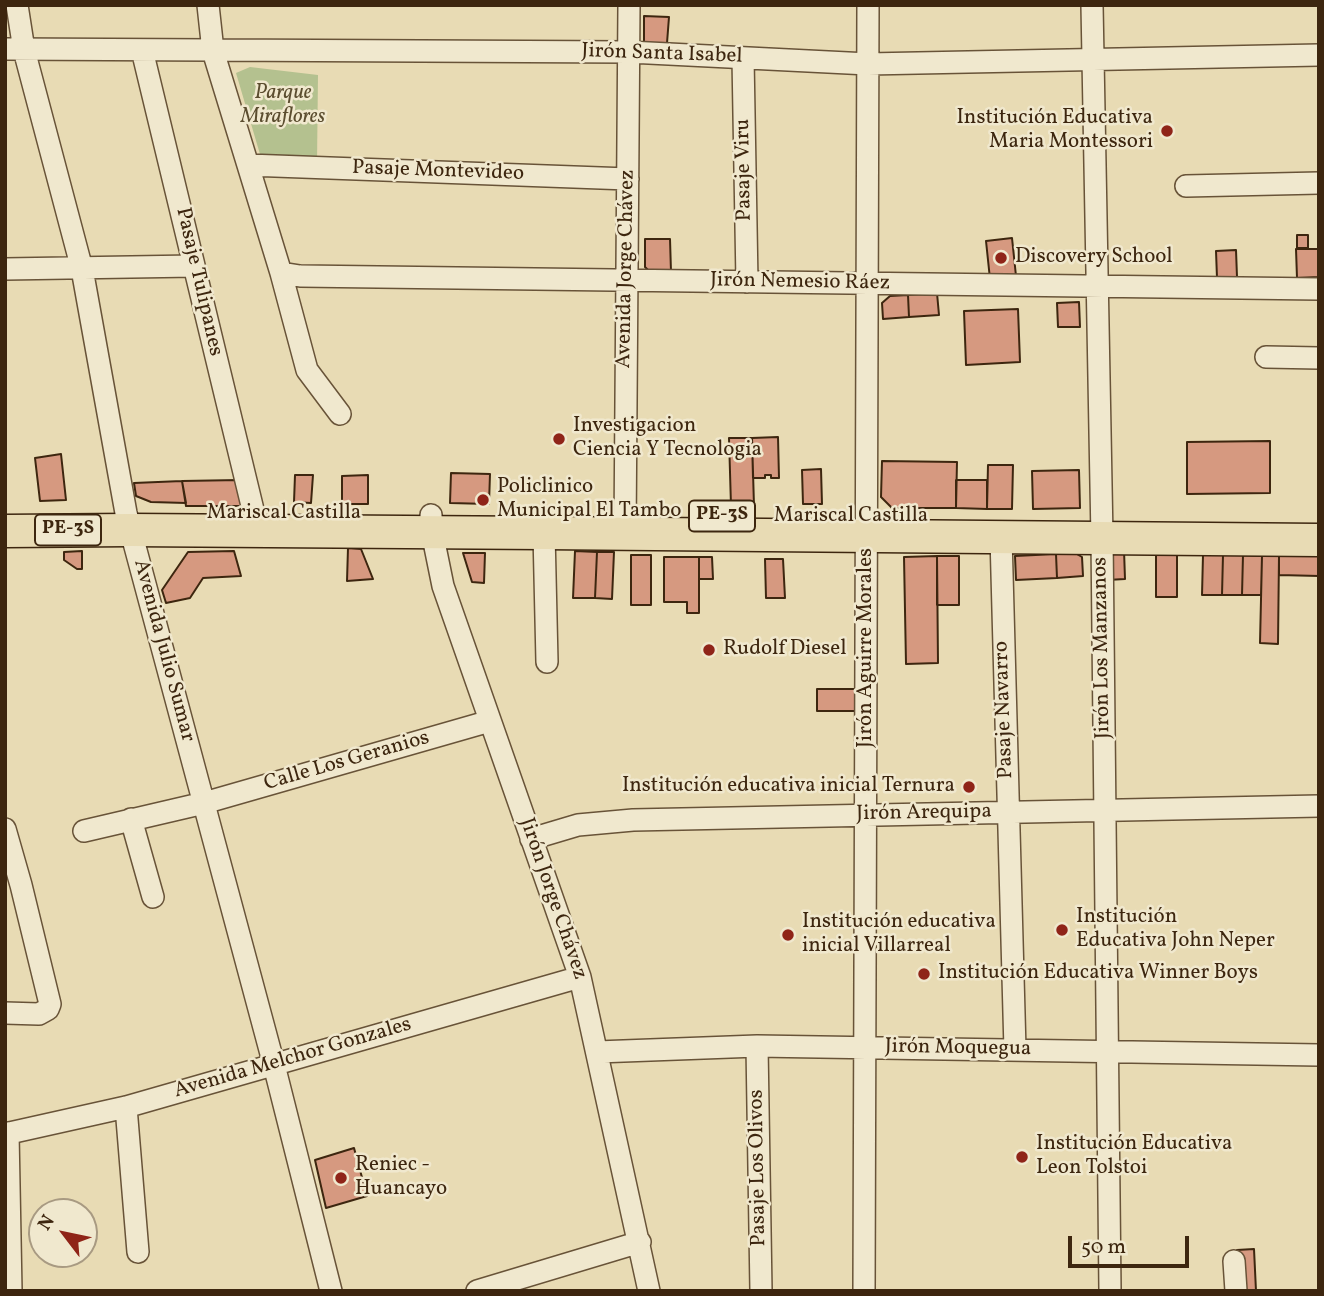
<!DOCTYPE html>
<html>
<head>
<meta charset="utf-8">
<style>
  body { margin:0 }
  #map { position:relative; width:1324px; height:1296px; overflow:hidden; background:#e8dbb4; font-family:Vollkorn,serif }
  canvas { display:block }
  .frame { position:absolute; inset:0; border:7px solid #3d260f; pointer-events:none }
  .north { position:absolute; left:28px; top:1198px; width:70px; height:70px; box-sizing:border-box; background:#f0e8ce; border:2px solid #a89a82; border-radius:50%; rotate:302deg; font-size:19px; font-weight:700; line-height:28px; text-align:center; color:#3d260f }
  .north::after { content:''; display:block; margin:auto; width:24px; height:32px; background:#8f2418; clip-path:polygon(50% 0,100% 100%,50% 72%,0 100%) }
  .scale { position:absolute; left:1068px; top:1236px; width:121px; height:32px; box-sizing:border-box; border:4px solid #3d260f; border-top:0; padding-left:9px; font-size:21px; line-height:24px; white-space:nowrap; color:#3d260f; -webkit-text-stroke:5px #f0e8ce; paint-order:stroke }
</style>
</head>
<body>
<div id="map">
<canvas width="1324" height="1296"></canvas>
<div class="frame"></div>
<div class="north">N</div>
<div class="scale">50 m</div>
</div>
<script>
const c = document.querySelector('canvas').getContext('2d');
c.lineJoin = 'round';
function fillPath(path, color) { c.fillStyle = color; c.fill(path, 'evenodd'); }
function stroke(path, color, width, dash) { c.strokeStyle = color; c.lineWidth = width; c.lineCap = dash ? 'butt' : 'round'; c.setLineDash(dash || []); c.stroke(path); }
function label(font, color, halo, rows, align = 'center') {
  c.font = font + ' Vollkorn,serif'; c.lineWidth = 5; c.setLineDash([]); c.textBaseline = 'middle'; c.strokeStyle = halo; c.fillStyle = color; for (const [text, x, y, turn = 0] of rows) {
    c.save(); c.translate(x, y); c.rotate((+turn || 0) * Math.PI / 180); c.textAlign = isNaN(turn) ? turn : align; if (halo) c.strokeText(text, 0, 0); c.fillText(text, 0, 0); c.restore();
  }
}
fillPath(new Path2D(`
  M 250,67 L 318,75 L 317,163 L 262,161 L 236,73 Z`), '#b4c18f');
const building = new Path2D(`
  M 644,16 L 669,17 L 667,43 L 644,43 Z
  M 1297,235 L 1308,235 L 1308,248 L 1297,248 Z
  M 1012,238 L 1016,276 L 990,279 L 986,241 Z
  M 645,239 L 670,239 L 671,272 L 650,272 L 645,267 Z
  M 1296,249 L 1319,249 L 1319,277 L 1297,278 Z
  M 1236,250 L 1237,277 L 1217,278 L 1216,251 Z
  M 937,293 L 939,315 L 909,317 L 908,295 Z
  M 908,295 L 909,317 L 883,319 L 882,303 L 890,296 Z
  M 1079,302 L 1080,327 L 1058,327 L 1057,303 Z
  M 1018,309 L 1020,362 L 966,365 L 964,311 Z
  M 778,437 L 779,478 L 771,478 L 771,475 L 765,475 L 765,478 L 753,478 L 752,438 Z
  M 729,438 L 752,438 L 754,506 L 731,506 Z
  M 1270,441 L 1270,493 L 1187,494 L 1187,442 Z
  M 61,454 L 66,500 L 40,501 L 35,458 Z
  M 882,461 L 957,462 L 956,508 L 892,508 L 881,497 Z
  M 988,465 L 1013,465 L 1012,509 L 987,509 Z
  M 821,469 L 822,504 L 803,504 L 802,470 Z
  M 1079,470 L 1080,508 L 1033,509 L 1032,471 Z
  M 451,473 L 490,474 L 489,504 L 450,503 Z
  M 295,475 L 313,475 L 311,503 L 294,502 Z
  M 368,475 L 368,504 L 342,504 L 342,476 Z
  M 240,480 L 247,506 L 186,506 L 182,481 Z
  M 956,480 L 987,480 L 987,509 L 956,508 Z
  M 182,481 L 186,503 L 151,502 L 136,496 L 134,483 Z
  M 348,548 L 361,549 L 373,579 L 347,581 Z
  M 1112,550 L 1124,550 L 1125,579 L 1107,580 Z
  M 82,551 L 82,569 L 77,569 L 64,560 L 64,552 Z
  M 234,551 L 241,576 L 203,578 L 190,598 L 166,603 L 162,590 L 188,552 Z
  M 575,551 L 597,552 L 595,598 L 573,598 Z
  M 597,552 L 614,552 L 612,599 L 595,598 Z
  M 463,553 L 485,553 L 484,583 L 472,582 Z
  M 1075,553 L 1082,557 L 1083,576 L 1057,578 L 1056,554 Z
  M 1056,554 L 1057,578 L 1016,580 L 1015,556 Z
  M 1177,554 L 1177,597 L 1156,597 L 1156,555 Z
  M 631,555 L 651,555 L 651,605 L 631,605 Z
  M 1203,555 L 1223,555 L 1222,595 L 1202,595 Z
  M 1223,555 L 1243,555 L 1242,595 L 1222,595 Z
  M 1243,555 L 1262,556 L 1261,595 L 1242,595 Z
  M 937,556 L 938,663 L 906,664 L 904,557 Z
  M 937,556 L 959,556 L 959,605 L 937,605 Z
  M 1262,556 L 1279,556 L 1278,644 L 1260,643 Z
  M 1279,556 L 1319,556 L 1319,576 L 1279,575 Z
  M 664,557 L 699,557 L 699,613 L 687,613 L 687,602 L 664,602 Z
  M 699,557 L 712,557 L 713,579 L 699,579 Z
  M 765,559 L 783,559 L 785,598 L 766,598 Z
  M 817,689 L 859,689 L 859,711 L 817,711 Z
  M 354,1148 L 367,1196 L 326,1208 L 315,1160 Z
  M 1254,1249 L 1256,1291 L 1238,1291 L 1237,1250 Z`);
fillPath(building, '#d69980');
stroke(building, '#3d260f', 2);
const minor = new Path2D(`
  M 17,5 L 24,50 L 82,269 L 126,513 L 274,1065 L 331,1291
  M 208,5 L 213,51 L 281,273 L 307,370 L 340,414
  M 1092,5 L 1102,538 L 1110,1291
  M 5,49 L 629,52 L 868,64 L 1319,55
  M 142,50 L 254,514
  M 743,58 L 747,282
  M 248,165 L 628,179
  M 1186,186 L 1319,183
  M 5,269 L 194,266
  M 281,273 L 300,276 L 1319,289
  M 1266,357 L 1319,358
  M 431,515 L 432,532 L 443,586 L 580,977 L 649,1291
  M 544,533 L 547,662
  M 625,533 L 629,5
  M 1001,537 L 1015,1050
  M 131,819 L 153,897
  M 5,829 L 21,885 L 50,1004 L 48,1009 L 39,1014 L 5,1013
  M 84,831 L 204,803 L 490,721
  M 531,839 L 578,825 L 633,820 L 1319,806
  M 757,1046 L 761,1291
  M 597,1052 L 757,1046 L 1319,1055
  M 126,1107 L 138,1252
  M 8,1133 L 11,1291
  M 5,1134 L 126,1107 L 580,977
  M 1234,1261 L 1236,1291
  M 477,1291 L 640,1242
  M 864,1291 L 868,5`);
const highway = new Path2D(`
  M 5,531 L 130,530 L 544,533 L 1319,540`);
stroke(minor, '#685338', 24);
stroke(highway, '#3d260f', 35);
stroke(minor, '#f0e8ce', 21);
stroke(highway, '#e8dbb4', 32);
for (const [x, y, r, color] of [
  [1167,131,7,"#8f2418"],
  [1001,258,7,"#8f2418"],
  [559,439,7,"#8f2418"],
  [483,500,7,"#8f2418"],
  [709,650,7,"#8f2418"],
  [969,787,7,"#8f2418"],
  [1062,930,7,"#8f2418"],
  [788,935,7,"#8f2418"],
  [924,974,7,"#8f2418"],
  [1022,1157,7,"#8f2418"],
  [341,1178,7,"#8f2418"]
]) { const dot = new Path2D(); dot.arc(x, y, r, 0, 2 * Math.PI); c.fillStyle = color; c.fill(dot); stroke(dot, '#f0e8ce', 2.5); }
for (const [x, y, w] of [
  [722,516,66],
  [68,530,66]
]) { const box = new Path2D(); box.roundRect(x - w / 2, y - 15.5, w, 31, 5); c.fillStyle = '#f0e8ce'; c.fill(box); stroke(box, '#3d260f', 2); }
label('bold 19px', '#3d260f', null, [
  ["PE-3S",722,516],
  ["PE-3S",68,530]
]);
label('21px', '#3d260f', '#f0e8ce', [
  ["Jirón Santa Isabel",662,55,2],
  ["Pasaje Viru",745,170,-91],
  ["Pasaje Montevideo",438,172,2],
  ["Avenida Jorge Chávez",627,269,-89],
  ["Pasaje Tulipanes",198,282,77],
  ["Jirón Nemesio Ráez",800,283,1],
  ["Mariscal Castilla",284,514],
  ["Mariscal Castilla",851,517],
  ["Jirón Aguirre Morales",867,648,-90],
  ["Jirón Los Manzanos",1103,648,-91],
  ["Avenida Julio Sumar",163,651,75],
  ["Pasaje Navarro",1005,710,-92],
  ["Calle Los Geranios",347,762,-16],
  ["Jirón Arequipa",924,814,-1],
  ["Jirón Jorge Chávez",552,899,71],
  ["Jirón Moquegua",958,1049,1],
  ["Avenida Melchor Gonzales",293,1059,-16],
  ["Pasaje Los Olivos",759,1168,-91]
]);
label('italic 21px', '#5b4d2f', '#f0e8ce', [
  ["Parque",283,94],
  ["Miraflores",283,118]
]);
label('21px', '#3d260f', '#f0e8ce', [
  ["Institución Educativa",1153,119,"right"],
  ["Maria Montessori",1153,143,"right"],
  ["Discovery School",1015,258],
  ["Investigacion",573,427],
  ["Ciencia Y Tecnologia",573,451],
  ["Policlinico",497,488],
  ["Municipal El Tambo",497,512],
  ["Rudolf Diesel",723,650],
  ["Institución educativa inicial Ternura",955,787,"right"],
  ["Institución",1076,918],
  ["Educativa John Neper",1076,942],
  ["Institución educativa",802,923],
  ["inicial Villarreal",802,947],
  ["Institución Educativa Winner Boys",938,974],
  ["Institución Educativa",1036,1145],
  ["Leon Tolstoi",1036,1169],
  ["Reniec -",355,1166],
  ["Huancayo",355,1190]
], 'left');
</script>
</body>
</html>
